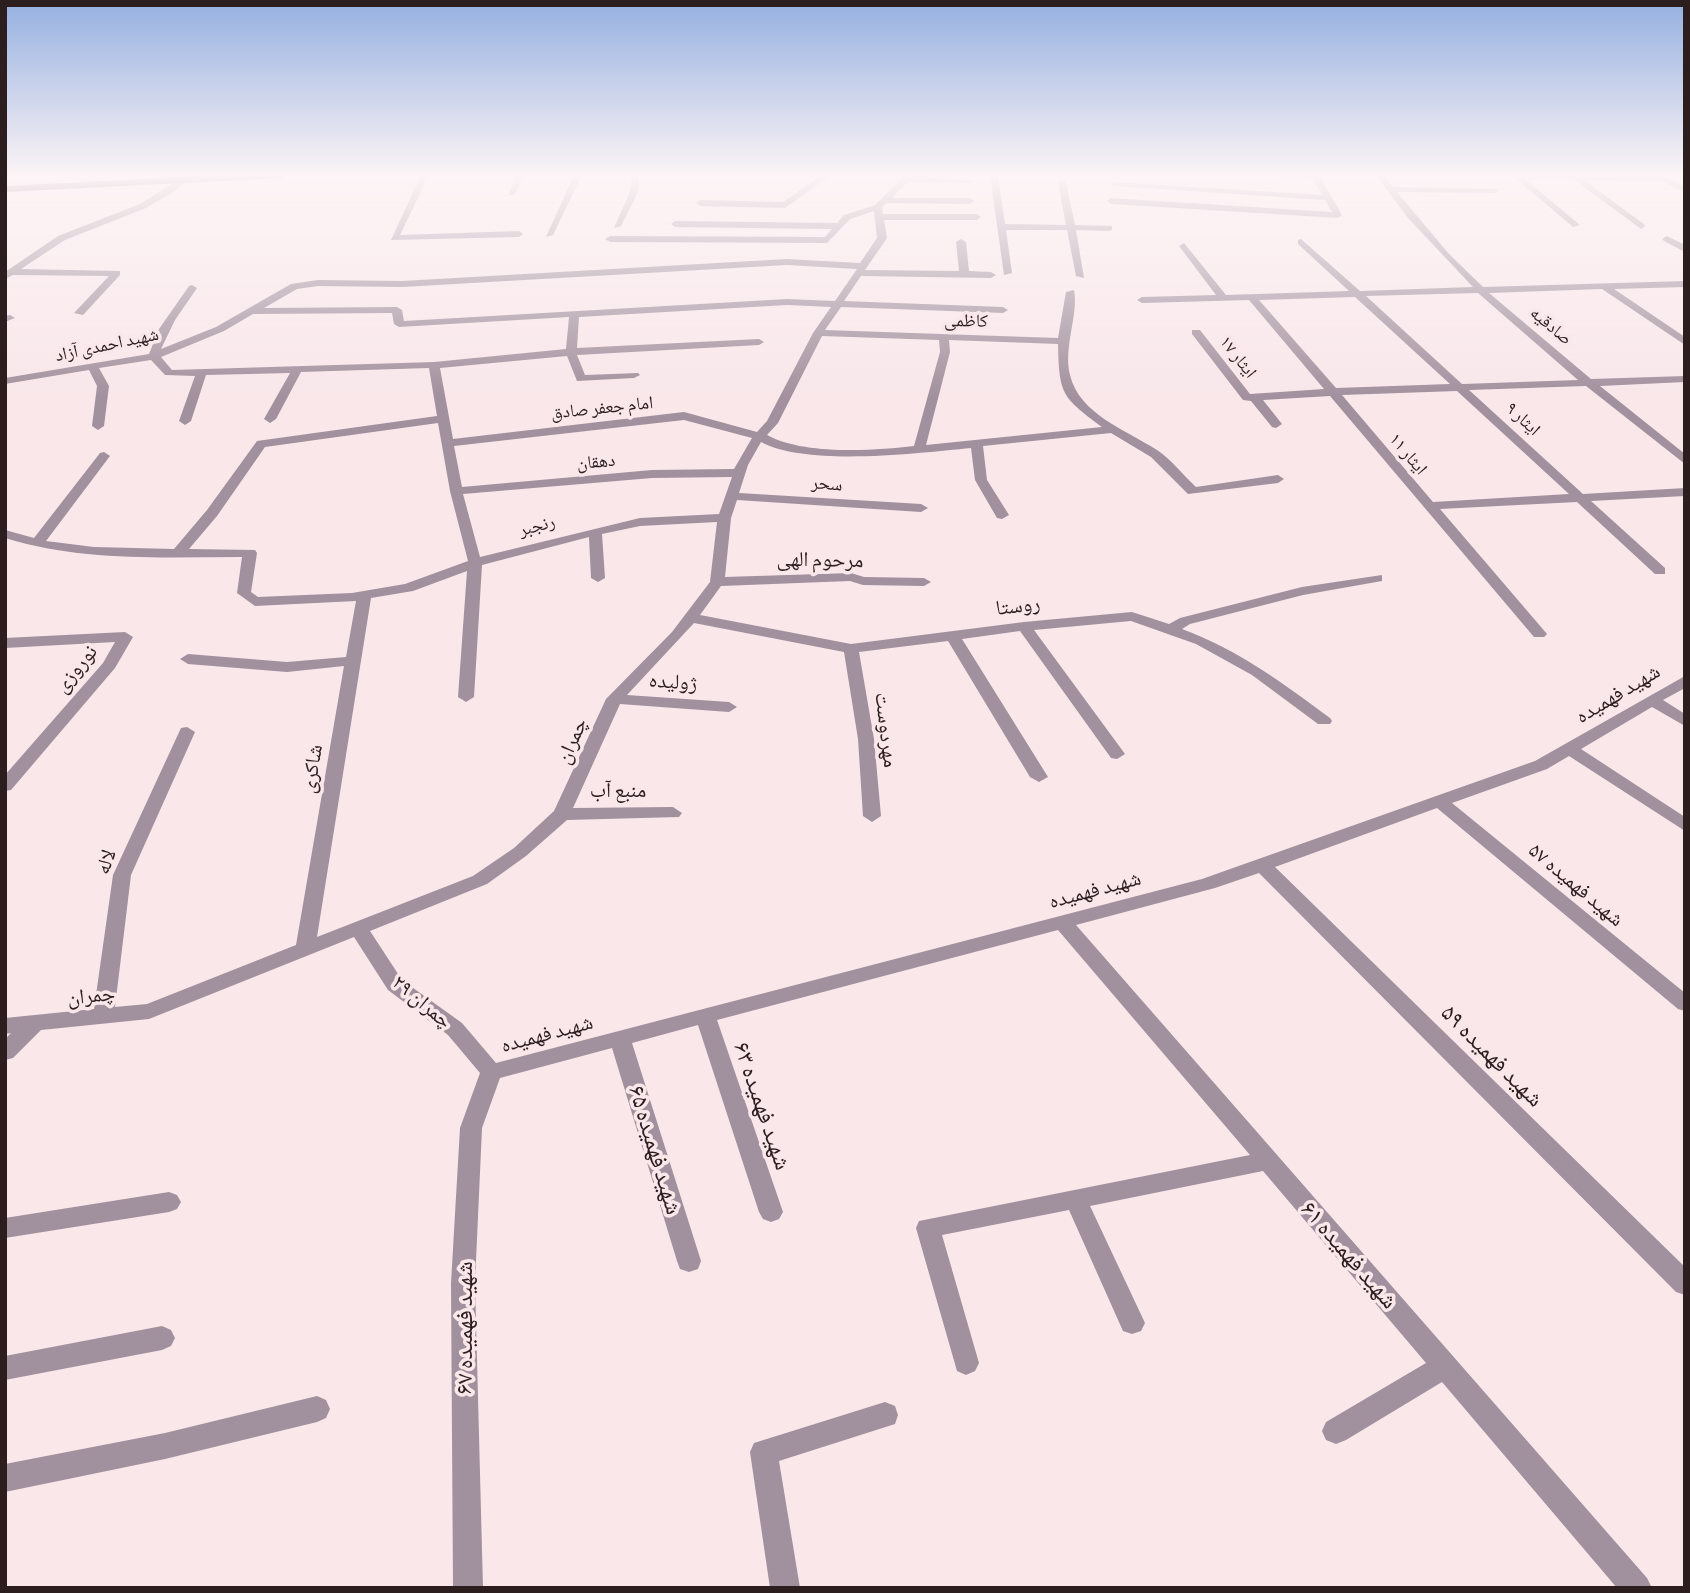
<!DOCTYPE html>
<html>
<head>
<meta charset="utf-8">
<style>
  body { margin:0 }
  #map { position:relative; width:1690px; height:1593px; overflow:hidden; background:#f9e7ea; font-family:"Alegreya Sans",sans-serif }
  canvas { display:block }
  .frame { position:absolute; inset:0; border:7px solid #2c1d1f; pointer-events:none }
</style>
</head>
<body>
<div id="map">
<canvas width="1690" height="1593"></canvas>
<div class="frame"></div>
</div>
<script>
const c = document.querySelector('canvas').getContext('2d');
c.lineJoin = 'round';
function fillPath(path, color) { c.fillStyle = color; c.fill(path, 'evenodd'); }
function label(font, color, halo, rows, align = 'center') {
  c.font = font + ' "Alegreya Sans","Noto Naskh Arabic",sans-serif'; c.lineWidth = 7; c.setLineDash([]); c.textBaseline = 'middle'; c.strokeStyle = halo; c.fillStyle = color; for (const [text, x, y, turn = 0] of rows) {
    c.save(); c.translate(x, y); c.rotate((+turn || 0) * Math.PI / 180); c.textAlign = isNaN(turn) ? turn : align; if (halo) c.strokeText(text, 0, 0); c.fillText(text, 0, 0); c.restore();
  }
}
fillPath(new Path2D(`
  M 421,175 L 429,175 L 400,235 L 519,231 L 523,234 L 519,237 L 391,240 Z
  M 517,175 L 525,175 L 514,195 L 508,195 Z
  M 574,175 L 582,175 L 553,235 L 546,237 Z
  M 632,175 L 640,175 L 638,192 L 621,226 L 614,228 L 630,192 Z
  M 821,175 L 831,175 L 785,208 L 700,206 L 696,203 L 700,200 L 783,202 Z
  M 905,175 L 974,181 L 970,183 L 907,182 L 892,198 L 970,198 L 974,201 L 970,204 L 887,203 L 882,207 L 883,214 L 977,214 L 981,217 L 977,220 L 884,220 L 887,238 L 865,270 L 959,271 L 956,242 L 961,239 L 966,242 L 969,271 L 991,272 L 996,275 L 991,278 L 861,276 L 844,301 L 1003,307 L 1008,310 L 1003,313 L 841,307 L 825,330 L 1058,338 L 1066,292 L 1074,290 C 1079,314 1063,347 1070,375 C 1079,414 1126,430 1157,450 C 1171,459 1183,475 1196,487 L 1278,475 L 1284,479 L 1278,483 L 1188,494 L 1151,457 L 1111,433 L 983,446 L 987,480 L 1009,515 L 1002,519 L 997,518 L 975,480 L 971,448 C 918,453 808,467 761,442 L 748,465 L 739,493 L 921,504 L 928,508 L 921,512 L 737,500 L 731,518 L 725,577 L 851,573 L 864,577 L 924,578 L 931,582 L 924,586 L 863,585 L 850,581 L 721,586 L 700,615 L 851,644 L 1024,622 L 1132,612 L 1169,624 L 1180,618 L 1302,587 L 1382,575 L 1382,581 L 1303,595 L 1190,624 L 1182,629 C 1237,649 1283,683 1330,718 L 1332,721 L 1330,724 L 1318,724 L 1252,675 L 1196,644 L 1131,621 L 1034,630 L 1125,754 L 1117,759 L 1111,758 L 1020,631 L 962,639 L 1048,777 L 1039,782 L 1030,777 L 948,641 L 859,652 L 874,739 L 881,816 L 872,822 L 863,816 L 858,739 L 844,652 L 694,623 L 627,695 L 729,702 L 737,707 L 729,712 L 620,704 L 573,808 L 673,807 L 682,813 L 679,817 L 567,820 L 526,856 L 487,884 L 370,931 L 402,980 L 462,1023 L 496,1063 L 1202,879 L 1535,761 L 1685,676 L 1685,688 L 1663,700 L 1685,714 L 1685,726 L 1652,707 L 1581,749 L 1685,817 L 1685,831 L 1569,756 L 1547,769 L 1452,803 L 1685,993 L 1685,1011 L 1678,1009 L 1437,808 L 1275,867 L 1685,1267 L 1685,1295 L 1676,1292 L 1259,873 L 1215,888 L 1076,925 L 1647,1578 L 1652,1588 L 1617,1588 L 1442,1382 L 1346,1440 L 1336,1444 L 1326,1440 L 1322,1431 L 1326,1422 L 1426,1363 L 1263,1171 L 1090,1206 L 1145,1323 L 1141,1331 L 1132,1334 L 1123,1331 L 1069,1210 L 942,1235 L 979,1363 L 975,1371 L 966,1375 L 957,1371 L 916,1228 L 919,1221 L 1250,1155 L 1058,930 L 717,1020 L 783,1212 L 779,1219 L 771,1222 L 763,1219 L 759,1212 L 698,1025 L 632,1043 L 701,1261 L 698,1269 L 689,1272 L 680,1269 L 677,1261 L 612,1048 L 500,1078 L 482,1128 L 475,1283 L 483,1588 L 453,1588 L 451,1283 L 460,1128 L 480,1073 L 448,1035 L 388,990 L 354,937 L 149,1019 L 41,1030 L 13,1058 L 5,1060 L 5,1039 L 11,1033 L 5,1034 L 5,1018 L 94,1009 L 113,875 L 181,728 L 187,727 L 195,732 L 131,875 L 115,1007 L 147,1004 L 296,945 L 344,666 L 287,672 L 188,664 L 180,659 L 188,654 L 287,662 L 346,657 L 356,601 L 255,606 L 237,593 L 242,557 C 162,557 83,562 5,538 L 5,530 L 34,538 L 100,453 L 104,452 L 110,456 L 46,541 L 94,547 L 174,549 L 207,510 L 257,441 L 437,416 L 429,368 L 301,372 L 276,419 L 270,423 L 264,419 L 290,373 L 206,375 L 191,421 L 185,425 L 179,421 L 195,376 L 165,375 L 151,360 L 99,368 L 109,386 L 104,426 L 98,430 L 92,426 L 97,386 L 89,370 L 5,384 L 5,378 L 149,354 L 159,329 L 189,286 L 192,285 L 197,288 L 175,320 L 161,349 L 216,327 L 291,284 L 318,280 L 402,281 L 787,259 L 860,263 L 877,238 L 874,211 L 850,219 L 827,243 L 610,242 L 605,239 L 610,236 L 825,237 L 832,229 L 675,227 L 671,224 L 675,221 L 837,223 L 844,215 L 875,205 ZM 787,265 L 857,269 L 835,301 L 787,299 L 404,321 L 402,310 L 397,307 L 264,308 L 297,289 L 318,286 L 402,287 ZM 787,305 L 831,307 L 813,333 L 767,421 L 757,432 L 684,412 L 453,439 L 440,368 L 567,356 L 577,381 L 634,378 L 640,375 L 638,373 L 585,375 L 577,355 L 759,345 L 764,342 L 759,339 L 577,348 L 579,317 ZM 392,313 L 394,324 L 399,327 L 569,317 L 566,349 L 434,362 L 172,370 L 161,357 L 224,331 L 253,314 ZM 822,336 L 939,340 L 940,352 L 914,446 C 873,451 803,455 767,435 L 778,423 ZM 949,340 L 1058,344 C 1059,395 1062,397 1102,427 L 926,445 L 950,352 ZM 684,420 L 752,438 L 734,469 L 652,470 L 462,487 L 454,446 ZM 438,423 L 450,491 L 468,561 L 405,584 L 352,593 L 258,597 L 251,592 L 257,553 L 255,550 L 189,549 L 217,516 L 265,447 ZM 732,477 L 719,514 L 640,518 L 480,557 L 463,494 L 652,478 ZM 717,522 L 710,582 L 672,632 L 606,699 L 554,811 L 514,848 L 473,876 L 317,937 L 371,598 L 413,591 L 467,571 L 458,697 L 466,702 L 474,697 L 482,565 L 589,537 L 591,578 L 598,582 L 605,578 L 602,534 L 640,526 Z
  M 990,175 L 998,175 L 1005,224 L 1066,225 L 1058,182 L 1062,180 L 1066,182 L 1075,225 L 1112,226 L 1112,230 L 1109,231 L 1076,230 L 1084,278 L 1076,276 L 1067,230 L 1006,230 L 1012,273 L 1004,275 Z
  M 1276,175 L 1319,175 L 1342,215 L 1338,218 L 1111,204 L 1107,201 L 1111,198 L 1332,212 L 1325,200 L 1114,186 L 1110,184 L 1114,182 L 1322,195 L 1314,180 Z
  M 1376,175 L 1384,175 L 1393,187 L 1499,189 L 1496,193 L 1397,192 L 1449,254 L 1483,287 L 1685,281 L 1685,287 L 1614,289 L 1685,337 L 1685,345 L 1602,289 L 1489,293 L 1591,379 L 1685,376 L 1685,382 L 1600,386 L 1685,454 L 1685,464 L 1586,386 L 1469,390 L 1583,494 L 1685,488 L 1685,496 L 1591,501 L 1665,568 L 1665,574 L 1655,574 L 1577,502 L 1440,509 L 1547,634 L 1544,637 L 1534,637 L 1330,396 L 1263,400 L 1282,424 L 1276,428 L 1272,427 L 1251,401 L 1243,400 L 1192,334 L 1192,330 L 1200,330 L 1250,394 L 1324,389 L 1249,300 L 1142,303 L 1137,300 L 1142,297 L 1216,295 L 1179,246 L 1184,243 L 1226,295 L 1349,291 L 1298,244 L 1298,240 L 1301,239 L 1360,291 L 1473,287 L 1408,218 ZM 1478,293 L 1578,380 L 1462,384 L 1366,296 ZM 1355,297 L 1450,384 L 1336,388 L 1259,300 ZM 1457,391 L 1569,494 L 1433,502 L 1342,395 Z
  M 1658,175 L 1666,175 L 1685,187 L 1685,193 L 1663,181 L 1584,180 L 1644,224 L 1645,226 L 1641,229 L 1573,179 L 1525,179 L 1580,225 L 1573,227 L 1513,176 Z
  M 181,178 L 188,180 L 173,192 L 146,208 L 65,240 L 21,269 L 120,271 L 120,275 L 83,315 L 74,313 L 109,276 L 13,275 L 5,279 L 5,272 L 58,236 L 140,204 Z
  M 1667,236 L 1685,245 L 1685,252 L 1664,241 L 1662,239 Z
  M 5,316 L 10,315 L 15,318 L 5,322 Z
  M 125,632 L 133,637 L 115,668 L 11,790 L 5,791 L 5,775 L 103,663 L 115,642 L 5,648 L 5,638 Z
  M 169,1192 L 177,1195 L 181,1202 L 177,1209 L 169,1212 L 5,1238 L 5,1218 Z
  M 162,1326 L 171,1330 L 175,1338 L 171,1346 L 162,1350 L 5,1380 L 5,1356 Z
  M 317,1396 L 326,1400 L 330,1409 L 326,1418 L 317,1422 L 165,1459 L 5,1492 L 5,1464 L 165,1433 Z
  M 885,1402 L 895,1406 L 898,1415 L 895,1424 L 779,1461 L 800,1588 L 770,1588 L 750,1452 L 754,1443 Z`), '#a1909d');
fillPath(new Path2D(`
  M 220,175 L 287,175 L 282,178 L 5,192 L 5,186 Z`), '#4c2c45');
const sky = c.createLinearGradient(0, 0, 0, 398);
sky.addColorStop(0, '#95b0e0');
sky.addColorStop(0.44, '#fcf4f6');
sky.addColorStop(1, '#fcf4f600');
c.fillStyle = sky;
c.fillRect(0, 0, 1690, 398);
label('18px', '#2c1d1f', '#f9e7ea', [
  ["کاظمی",966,321,1],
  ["صادقیه",1551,326,40],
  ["شهید احمدی آزاد",107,345,-12],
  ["ایثار ۱۷",1238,357,52],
  ["امام جعفر صادق",602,408,-6],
  ["ایثار ۹",1523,419,43],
  ["ایثار ۱۱",1408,454,50],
  ["دهقان",596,462,-5],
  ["سحر",827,484,4],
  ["رنجبر",537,526,-15]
]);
label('21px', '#2c1d1f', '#f9e7ea', [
  ["مرحوم الهی",820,560,1],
  ["روستا",1018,606,-7],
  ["نوروزی",76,669,-51],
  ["ژولیده",673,682,4],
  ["شهید فهمیده",1618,694,-31],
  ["مهردوست",886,730,83],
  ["چمران",572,741,-66],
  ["شاکری",312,769,-81],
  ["منبع آب",618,791],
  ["لاله",106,862,-71],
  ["شهید فهمیده ۵۷",1576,885,40],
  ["شهید فهمیده",1095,890,-15],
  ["چمران",91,996,-6],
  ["چمران ۲۹",422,1002,40],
  ["شهید فهمیده",547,1034,-15]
]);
label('24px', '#2c1d1f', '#f9e7ea', [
  ["شهید فهمیده ۵۹",1492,1056,45],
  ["شهید فهمیده ۶۳",762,1106,71],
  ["شهید فهمیده ۶۵",655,1150,73],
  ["شهید فهمیده ۶۱",1349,1255,49],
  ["شهید فهمیده ۶۷",465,1328,-90]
]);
</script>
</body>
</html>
